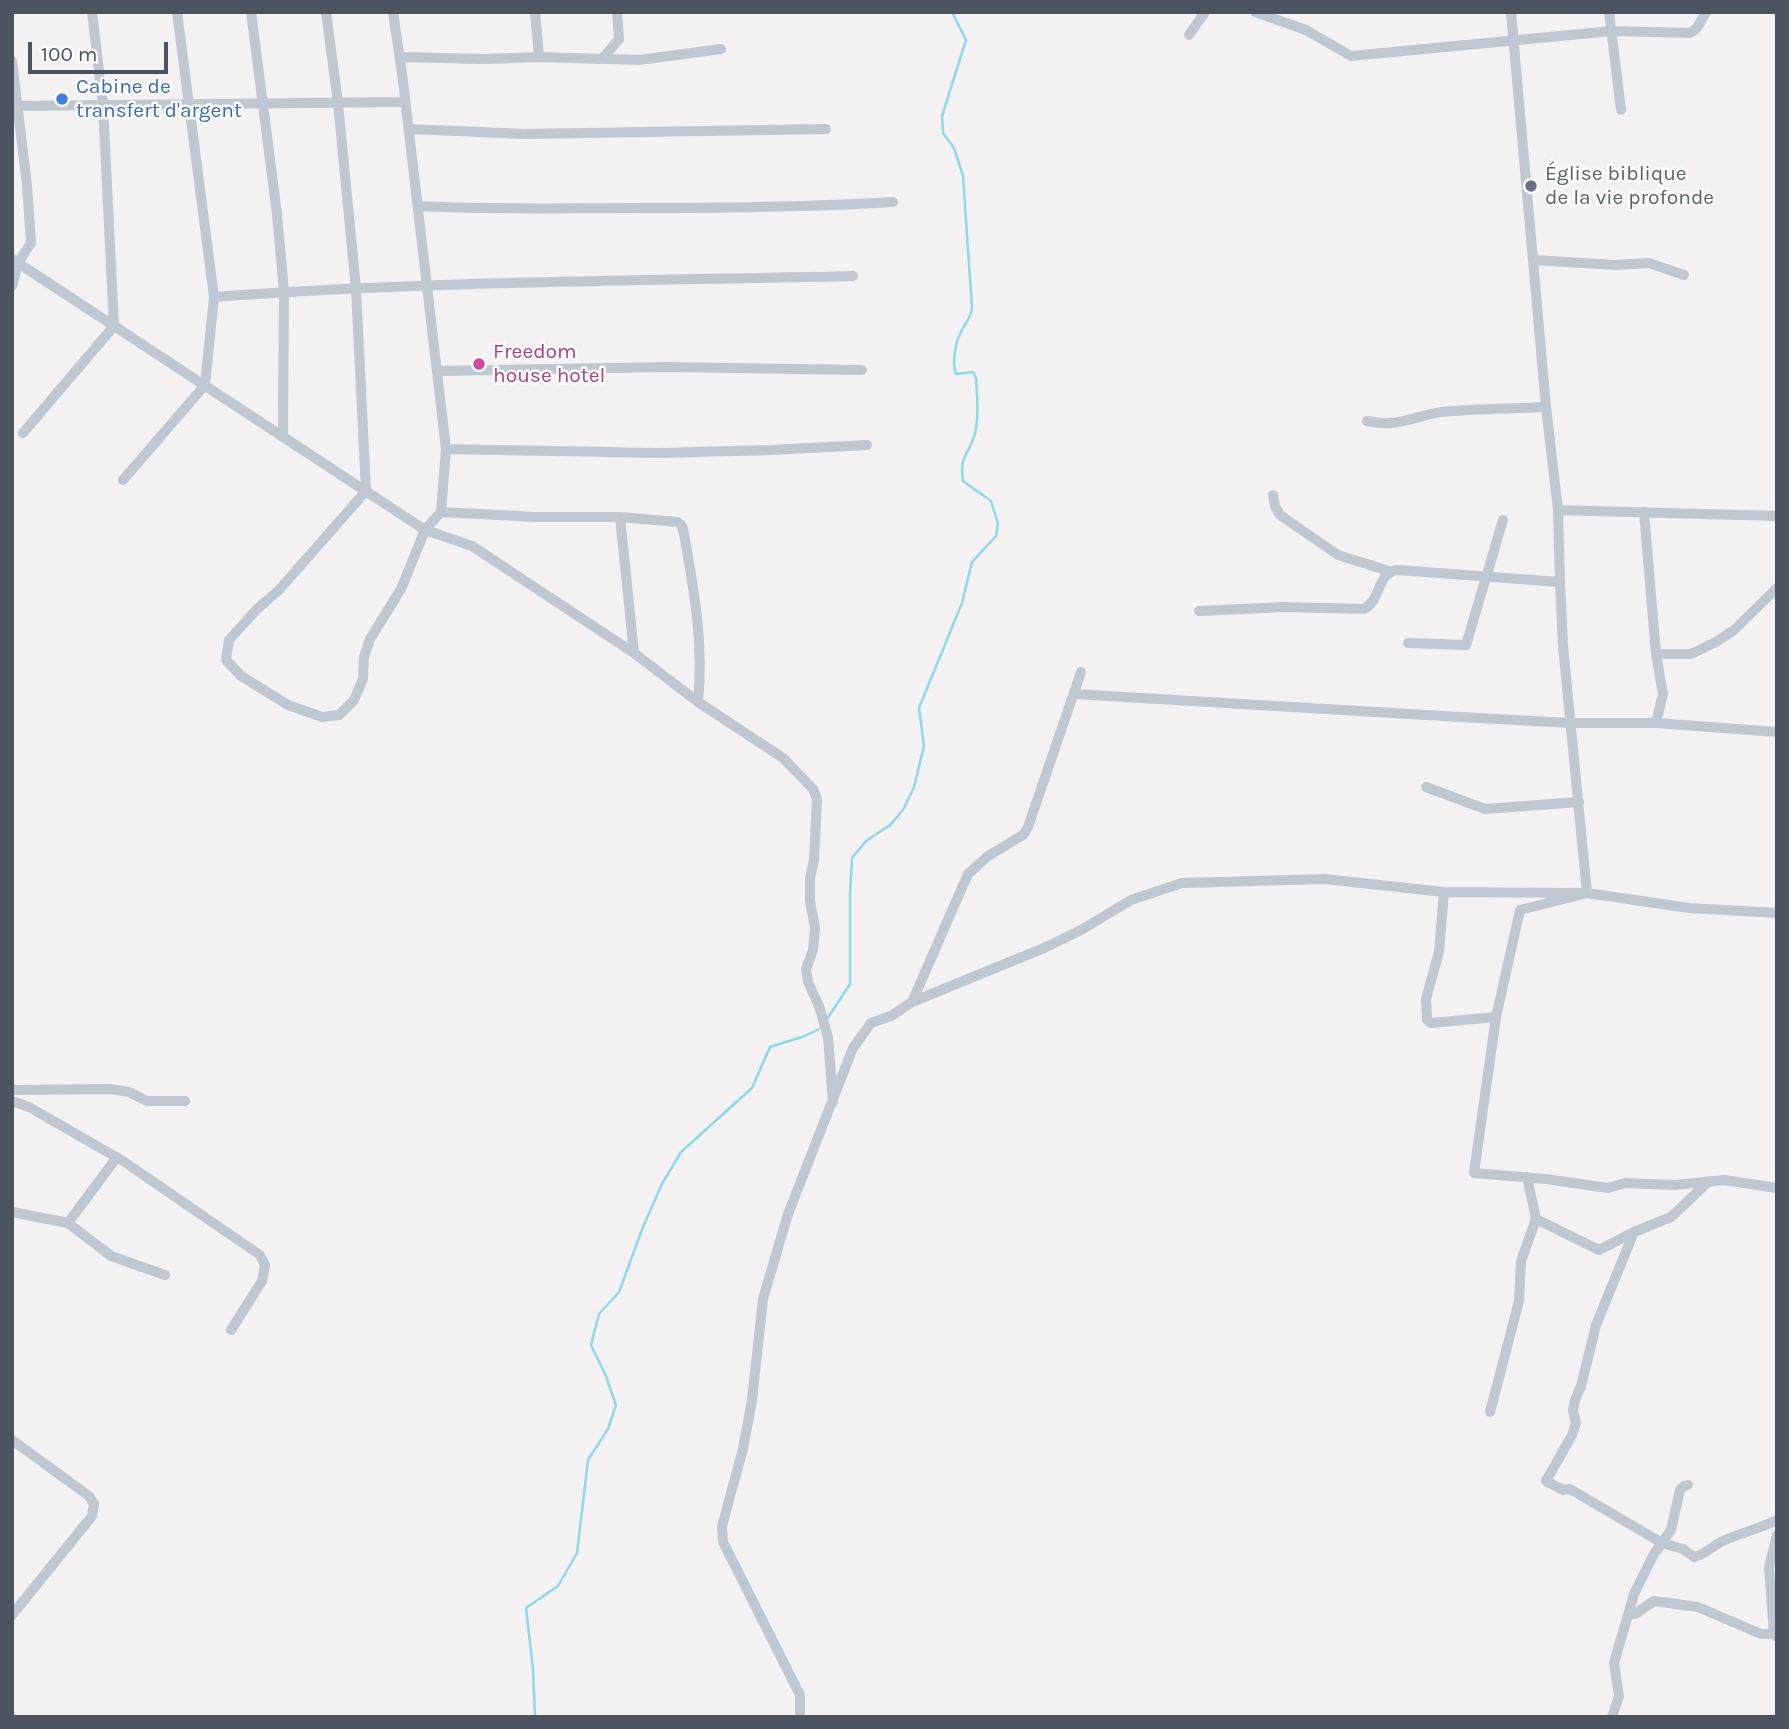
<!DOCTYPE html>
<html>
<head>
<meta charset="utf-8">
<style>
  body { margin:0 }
  #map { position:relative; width:1789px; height:1729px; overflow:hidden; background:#f3f1f1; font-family:Karla,sans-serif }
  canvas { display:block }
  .frame { position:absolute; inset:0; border:14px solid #49545f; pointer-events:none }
  .scale { position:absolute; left:28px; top:42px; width:140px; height:32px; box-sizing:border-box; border:4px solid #49545f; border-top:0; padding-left:9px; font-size:21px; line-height:24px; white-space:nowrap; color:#49545f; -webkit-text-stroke:5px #fff; paint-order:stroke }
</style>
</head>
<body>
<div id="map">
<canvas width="1789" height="1729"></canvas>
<div class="frame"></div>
<div class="scale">100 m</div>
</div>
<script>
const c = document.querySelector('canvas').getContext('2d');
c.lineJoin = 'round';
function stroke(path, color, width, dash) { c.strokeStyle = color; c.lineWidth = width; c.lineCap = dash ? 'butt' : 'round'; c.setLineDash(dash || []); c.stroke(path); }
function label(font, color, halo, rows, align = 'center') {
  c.font = font + ' Karla,sans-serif'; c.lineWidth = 5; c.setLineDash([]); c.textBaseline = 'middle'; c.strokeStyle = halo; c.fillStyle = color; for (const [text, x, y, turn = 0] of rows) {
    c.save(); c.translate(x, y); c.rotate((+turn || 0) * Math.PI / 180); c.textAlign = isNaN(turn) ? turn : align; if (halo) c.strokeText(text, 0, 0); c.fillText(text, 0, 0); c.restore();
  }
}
stroke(new Path2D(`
  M 827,1019 L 850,984 L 850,894 L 852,858 L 866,841 L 890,825 L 903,810 L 914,787 L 924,746 L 919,708 L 962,603 L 972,562 L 996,536 L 998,524 L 991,501 L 963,481 C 959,453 970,455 975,433 C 979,416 977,396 976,378 L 973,372 L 956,374 C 952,363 955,344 960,334 C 964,324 971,319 972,308 L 963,176 L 954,148 L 943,133 L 942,116 L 966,40 L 952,12
  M 535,1717 L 533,1669 L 526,1608 L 558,1586 L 577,1553 L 588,1460 L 608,1429 L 616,1405 L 606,1376 L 591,1345 L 599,1314 L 619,1292 L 643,1227 L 662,1184 L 681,1152 L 752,1088 L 770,1047 L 805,1036 L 821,1028`), '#8ed8ec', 2.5);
stroke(new Path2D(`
  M 251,12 L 277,214 L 284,292 L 283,437
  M 326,12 L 338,103 L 356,289 L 366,491 L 279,590 L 257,609 L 229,640 L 226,660 L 241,676 L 288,705 L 322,717 L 339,715 L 354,700 L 363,679 L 364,657 L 370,639 L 401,589 L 425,530 L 441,512 L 446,449 L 403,81 L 393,12
  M 535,12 L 539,57
  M 1255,12 L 1306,30 L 1351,56 L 1612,31 L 1690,33 L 1697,28 L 1706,12
  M 1511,12 L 1546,407 L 1558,510 L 1560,582
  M 1609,12 L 1621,110
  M 1189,35 L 1205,12
  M 400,57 L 483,59 L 539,57 L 639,60 L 721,49
  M 603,58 L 619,39 L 617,12
  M 12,61 L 27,185 L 31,243 L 18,263 L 12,286
  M 12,106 L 404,102
  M 409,129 L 524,134 L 826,129
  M 418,206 C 492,210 567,208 642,208 C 726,208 809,207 893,202
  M 12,259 L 425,530 L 472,546 L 634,653 L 698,702 L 783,758 L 813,789 L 817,799 L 814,860 L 810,878 L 810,901 L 815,928 L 813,950 L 806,969 L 808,982 L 819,1006 L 828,1037 L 833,1102
  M 1534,260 L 1615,265 L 1649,263 L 1684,275
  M 214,297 C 426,281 640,281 853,276
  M 437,371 L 667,367 L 862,370
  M 1367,421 C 1400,428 1412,416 1442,412 C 1476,408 1511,409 1546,407
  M 23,433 L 114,326 L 103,105 L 92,12
  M 446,449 L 658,453 L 771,450 L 867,445
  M 123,480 L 205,385 L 214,297 L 177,12
  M 1273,495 L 1275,506 L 1280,515 L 1338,555 L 1389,571
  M 1558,510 L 1777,516
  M 441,512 L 536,517 L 620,517 L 678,522 L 682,526 L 684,534 C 694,590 704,645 698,702
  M 1644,512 L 1656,654 L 1691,654 L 1716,642 L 1734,630 L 1777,588
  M 620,517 L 634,653
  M 1199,611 L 1285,607 L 1364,609 C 1382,600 1376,572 1398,570 L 1560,582 L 1563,646 L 1587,893 L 1520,910 L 1496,1017 L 1474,1173 L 1546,1179 L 1608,1188 L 1625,1183 L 1675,1185 L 1724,1180 L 1777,1188
  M 1408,643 L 1466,645 L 1503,520
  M 1074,694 L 1460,717 L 1571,723 L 1656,723 L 1777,732
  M 1656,723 L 1663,694 L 1656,654
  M 1426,787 L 1485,809 L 1579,802
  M 1444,892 L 1439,952 L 1426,999 L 1427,1020 L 1431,1023 L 1496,1017
  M 912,1002 L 1044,948 L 1081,930 L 1131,900 L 1182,883 L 1325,879 L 1444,892 L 1587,893 L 1689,908 L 1777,913
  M 12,1090 L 110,1089 L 129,1092 L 147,1101 L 185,1101
  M 12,1101 L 29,1107 L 123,1161 L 260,1255 L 265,1265 L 262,1281 L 231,1330
  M 1527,1177 L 1536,1219 L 1599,1250 L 1634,1232
  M 1708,1182 L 1671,1217 L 1634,1232 L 1596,1325 L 1581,1386 L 1575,1400 L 1573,1410 L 1576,1423 L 1572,1435 L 1546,1481 L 1563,1490 L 1570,1489 L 1662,1543 L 1683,1549 L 1694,1557 C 1705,1555 1713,1545 1723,1541 C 1741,1533 1758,1529 1777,1520
  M 12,1212 L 68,1223 L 117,1157
  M 68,1223 L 111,1256 L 165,1275
  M 1490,1412 L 1519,1301 L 1521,1261 L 1536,1219
  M 12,1440 L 89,1496 L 94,1504 L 92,1516 L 12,1615
  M 1777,1535 L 1769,1567 L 1774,1634 L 1777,1637
  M 1629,1614 L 1635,1614 L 1654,1601 L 1698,1607 L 1761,1634 L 1774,1634
  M 800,1717 L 800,1695 L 723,1542 L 722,1526 L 743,1449 L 752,1400 L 763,1299 L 788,1214 L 853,1048 L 871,1023 L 891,1016 L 912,1002 L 968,874 L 988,856 L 1023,835 L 1028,827 L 1081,672
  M 1612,1717 L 1619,1696 L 1614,1663 L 1634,1594 L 1654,1554 L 1671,1530 L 1680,1490 L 1684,1486 L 1688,1485`), '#bfc8d0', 10);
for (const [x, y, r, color] of [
  [62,99,7,"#3f7fe0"],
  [1531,186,7,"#6b7280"],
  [479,364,7,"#d1479c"]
]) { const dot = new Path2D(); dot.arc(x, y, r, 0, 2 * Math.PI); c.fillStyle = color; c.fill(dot); stroke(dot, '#fff', 2.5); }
label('21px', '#366cbe', '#fff', [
  ["Cabine de",76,87],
  ["transfert d'argent",76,111]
], 'left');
label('21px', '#5b616d', '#fff', [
  ["Église biblique",1545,174],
  ["de la vie profonde",1545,198]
], 'left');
label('21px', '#b23c85', '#fff', [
  ["Freedom",493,352],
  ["house hotel",493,376]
], 'left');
</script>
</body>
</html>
